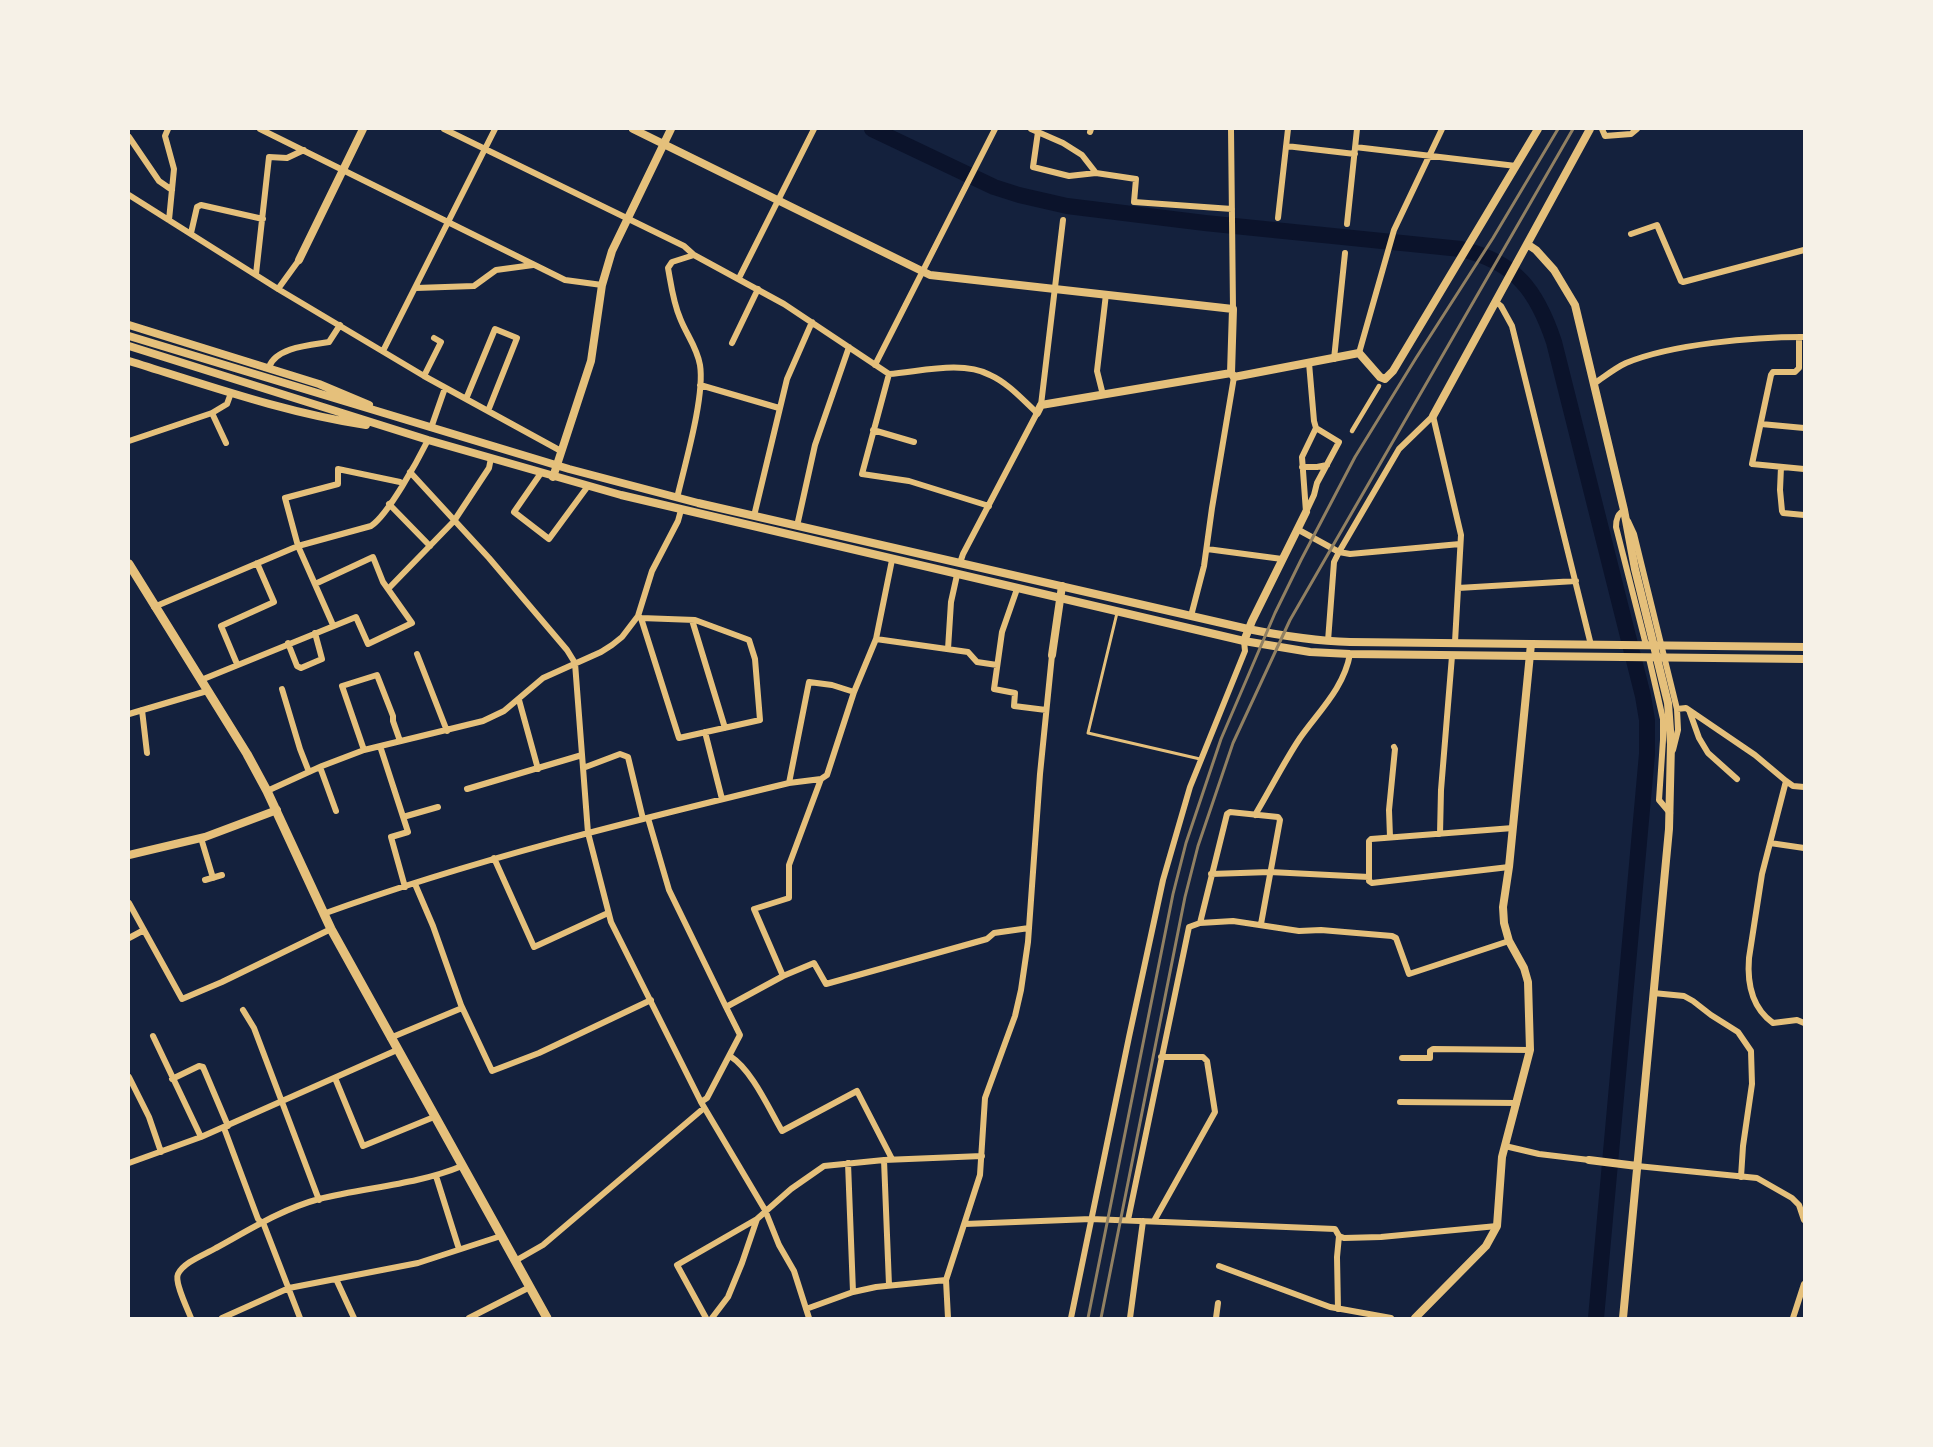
<!DOCTYPE html>
<html>
<head>
<meta charset="utf-8">
<style>
  body { margin:0 }
  #map { position:relative; width:1933px; height:1447px; overflow:hidden; background:#14213d; font-family:Arial,sans-serif }
  canvas { display:block }
  .frame { position:absolute; inset:0; border:130px solid #f6f1e7; pointer-events:none }
</style>
</head>
<body>
<div id="map">
<canvas width="1933" height="1447"></canvas>
<div class="frame"></div>
</div>
<script>
const c = document.querySelector('canvas').getContext('2d');
c.lineJoin = 'round';
function stroke(path, color, width, dash) { c.strokeStyle = color; c.lineWidth = width; c.lineCap = dash ? 'butt' : 'round'; c.setLineDash(dash || []); c.stroke(path); }
stroke(new Path2D(`
  M 872,129 L 994,187 L 1019,195 L 1067,206 L 1205,223 L 1461,249 C 1516,262 1537,291 1554,342 L 1643,696 L 1647,720 L 1647,754 L 1596,1318`), '#0b132b', 16);
stroke(new Path2D(`
  M 1117,613 L 1088,733 L 1200,759`), '#e5c07b', 3);
stroke(new Path2D(`
  M 1352,431 L 1379,386`), '#e5c07b', 4.5);
stroke(new Path2D(`
  M 168,129 L 165,136 L 174,169 L 169,220
  M 260,129 L 565,280 L 602,285
  M 444,129 L 684,246 L 694,255 L 784,304 L 889,374 C 919,372 962,360 990,375 C 1008,383 1023,400 1037,413 L 963,554 L 960,563
  M 1031,129 L 1063,143 L 1082,155 L 1096,173
  M 1231,129 L 1233,309
  M 1602,129 L 1605,136 L 1631,134 L 1637,129
  M 1038,132 L 1033,167 L 1069,176 L 1096,173 L 1136,179 L 1134,202 L 1232,209
  M 1090,132 L 1091,129
  M 129,137 L 159,181 L 172,190
  M 1286,146 L 1355,154
  M 1355,147 L 1516,166
  M 129,195 L 278,289 L 424,376 L 561,451
  M 1278,218 L 1288,129
  M 1347,224 L 1357,129
  M 191,233 L 197,207 L 201,205 L 263,219
  M 1631,234 L 1657,225 L 1681,281 L 1683,282 L 1804,250
  M 256,274 L 269,157 L 287,158 L 304,150
  M 739,278 L 814,129
  M 416,288 L 474,286 L 496,270 L 533,265
  M 278,289 L 299,260
  M 1496,302 L 1501,306 L 1512,326 L 1591,645
  M 1799,337 L 1799,368 L 1795,372 L 1773,372 L 1771,375 L 1752,464 L 1804,469
  M 732,343 L 758,289
  M 383,351 L 495,129
  M 1359,353 L 1394,230 L 1442,129
  M 1334,359 L 1345,253
  M 1309,363 L 1314,421 L 1316,428
  M 875,365 L 995,129
  M 269,367 C 276,347 311,345 329,342 L 340,325
  M 889,374 L 862,474 L 909,481 L 989,506
  M 424,376 L 441,342 L 434,338
  M 1595,383 C 1604,377 1615,368 1626,363 C 1672,344 1753,337 1804,337
  M 700,385 L 779,408
  M 1103,395 L 1097,371 L 1106,294
  M 466,399 L 495,329 L 517,338 L 488,411
  M 1041,405 L 1063,220
  M 212,413 L 226,443
  M 1761,424 L 1804,428
  M 431,428 L 445,388
  M 1316,428 L 1339,442 L 1317,483 L 1314,495 L 1306,512 L 1302,457 Z
  M 873,430 L 914,442
  M 129,441 L 212,413 L 227,404 L 231,393
  M 1302,467 L 1317,467 L 1327,465
  M 1781,467 L 1780,490 L 1782,511 L 1783,513 L 1804,515
  M 410,472 L 489,558 L 567,650 L 575,663 L 588,833 L 611,922 L 701,1102 L 765,1210 L 779,1245 L 794,1271 L 809,1318
  M 541,473 L 514,512 L 549,539 L 588,486
  M 677,498 C 685,464 705,396 700,365 C 697,347 686,334 680,318 C 673,302 671,284 668,268 L 672,262 L 694,255
  M 389,504 L 430,546
  M 1625,511 C 1618,512 1616,520 1616,527 L 1646,645
  M 754,516 L 787,379 L 812,322
  M 1628,521 L 1634,534 L 1677,709 L 1678,730 L 1673,750
  M 797,526 L 815,445 L 849,347
  M 1297,529 L 1339,552 L 1350,554 L 1460,544
  M 1207,549 L 1282,559
  M 389,588 L 454,521 L 489,468 L 491,458
  M 1458,588 L 1576,581
  M 1017,589 L 1002,632 L 994,689 L 1015,693 L 1014,706 L 1046,710
  M 154,607 L 298,546 L 371,526 C 388,515 418,460 428,440
  M 638,616 L 641,618 L 679,738 L 760,720 L 755,659 L 749,640 L 695,620 L 641,618
  M 1191,616 L 1204,566 L 1212,508 L 1234,377
  M 692,620 L 725,728
  M 333,625 L 298,546 L 285,498 L 338,484 L 338,469 L 400,482 L 403,484
  M 876,639 L 968,652 L 977,662 L 997,665
  M 1328,641 L 1334,562 L 1339,552 L 1399,449 L 1433,416 L 1461,535 L 1455,642
  M 288,643 L 297,666 L 301,668 L 322,659 L 315,633
  M 948,649 L 951,602 L 957,575
  M 417,654 L 447,731
  M 1649,658 L 1663,719 L 1663,740 L 1659,800 L 1670,813
  M 237,664 L 221,626 L 274,602 L 257,563
  M 201,680 L 356,617 L 368,644 L 412,623 L 383,582 L 373,557 L 315,584
  M 282,689 L 300,749 L 309,772
  M 519,700 L 538,769
  M 1677,709 L 1686,708 L 1755,755 L 1786,781 L 1793,786 L 1804,787
  M 142,710 L 147,753
  M 1689,710 L 1699,738 L 1708,753 L 1737,779
  M 129,714 L 207,691
  M 705,732 L 722,799
  M 380,746 L 408,832 L 391,837 L 405,887
  M 364,750 L 342,686 L 377,675 L 393,716 L 393,721 L 400,741
  M 320,767 L 336,811
  M 583,768 L 620,754 L 628,757 L 643,819
  M 1786,781 L 1762,874 L 1749,958 C 1747,983 1752,1008 1773,1023 L 1797,1020 L 1804,1023
  M 789,783 L 809,682 L 832,685 L 854,692
  M 467,789 L 582,755
  M 267,791 L 322,766 L 364,750 L 483,721 L 504,711 L 543,678 L 601,652 L 612,645 L 622,637 L 638,616 L 652,571 L 678,521 L 681,510
  M 1255,815 C 1270,790 1284,762 1300,738 C 1319,711 1344,688 1350,654
  M 403,817 L 438,807
  M 648,818 L 669,890 L 726,1007
  M 1440,834 L 1441,790 L 1452,656
  M 1390,837 L 1389,810 L 1395,749 L 1394,747
  M 201,838 L 213,878
  M 1770,843 L 1804,848
  M 494,858 L 534,947 L 608,913
  M 1509,867 L 1372,883 L 1369,881 L 1369,841 L 1371,839 L 1513,828
  M 1211,874 L 1270,872 L 1369,877
  M 205,880 L 222,875
  M 415,884 L 433,926 L 461,1005 L 492,1071 L 539,1053 L 651,1000
  M 129,903 L 182,999 L 222,982 L 331,929
  M 323,914 C 475,859 632,821 789,783 L 821,779
  M 1200,923 L 1227,814 L 1230,812 L 1278,817 L 1280,820 L 1261,924
  M 129,938 L 144,930
  M 783,976 L 754,909 L 789,898 L 789,865 L 821,779 L 827,775 L 854,692 L 876,639 L 892,560
  M 1653,993 L 1684,996 L 1693,1001 L 1711,1015 L 1738,1032 L 1751,1051 L 1752,1084 L 1743,1146 L 1741,1177
  M 243,1010 L 254,1028 L 319,1200
  M 153,1036 L 201,1137
  M 390,1038 L 462,1008
  M 730,1056 C 752,1070 769,1109 782,1131 L 857,1091 L 892,1159
  M 1402,1058 L 1430,1058 L 1430,1051 L 1433,1049 L 1530,1050
  M 129,1077 L 149,1117 L 161,1152
  M 335,1078 L 363,1146 L 434,1117
  M 172,1079 L 199,1066 L 203,1067 L 228,1126
  M 701,1102 L 707,1098 L 740,1035 L 726,1007 L 783,976 L 814,963 L 826,984 L 987,939 L 994,933 L 1029,928
  M 1400,1102 L 1517,1103
  M 224,1128 L 258,1219 L 264,1225 L 300,1318
  M 1505,1146 L 1539,1154 L 1589,1160
  M 884,1160 L 889,1285
  M 129,1163 L 201,1137 L 397,1050
  M 848,1163 L 853,1292
  M 1637,1166 L 1757,1178 L 1792,1198 L 1799,1205 L 1804,1220
  M 436,1176 L 459,1249
  M 1128,1220 L 1189,927 L 1200,923 L 1233,921 L 1299,931 L 1321,930 L 1392,936 L 1396,938 L 1409,974 L 1509,941
  M 1154,1221 L 1215,1112 L 1207,1061 L 1203,1057 L 1161,1057
  M 965,1224 L 1091,1219 L 1335,1229 L 1339,1236 L 1344,1238 L 1381,1237 L 1497,1226
  M 515,1261 L 543,1245 L 704,1108
  M 1219,1266 L 1330,1307 L 1391,1318
  M 336,1279 L 354,1318
  M 806,1309 L 853,1292 L 876,1287 L 946,1280
  M 1338,1309 L 1337,1257 L 1339,1236
  M 191,1318 C 188,1310 174,1282 178,1274 C 184,1262 204,1255 216,1248 C 249,1230 282,1209 319,1199 C 367,1187 416,1185 462,1166
  M 222,1318 L 289,1288 L 418,1263 L 501,1236
  M 469,1318 L 530,1287
  M 706,1318 L 677,1265 L 757,1219
  M 712,1318 L 728,1297 L 742,1263 L 757,1219 L 791,1189 L 824,1166 L 884,1160 L 982,1156
  M 948,1318 L 946,1280 L 980,1175 L 985,1098 L 1015,1016 L 1021,990 L 1028,942 L 1040,774 L 1052,655
  M 1071,1318 L 1129,1037 L 1163,880 L 1190,787 L 1245,651 L 1244,641
  M 1130,1318 L 1143,1221
  M 1216,1318 L 1218,1303
  M 1793,1318 L 1804,1284`), '#e5c07b', 6);
stroke(new Path2D(`
  M 633,129 L 930,275 L 1233,309 L 1231,373 L 1234,377 L 1359,353 L 1380,377 L 1385,379 L 1393,371 L 1538,129
  M 1527,244 L 1536,250 L 1554,270 L 1575,305 L 1624,510 L 1635,569 L 1668,703 L 1671,744 L 1669,829 L 1623,1318
  M 299,260 L 363,129
  M 1037,413 L 1041,405 L 1231,373
  M 1433,416 L 1590,129
  M 553,477 L 591,361 L 602,285 L 612,251 L 671,129
  M 1244,641 L 1252,621 L 1306,512
  M 1052,655 L 1062,586
  M 129,855 L 205,837 L 277,810
  M 1589,1160 L 1637,1166
  M 1415,1318 L 1486,1246 L 1497,1226 L 1502,1157 L 1530,1050 L 1528,982 L 1524,968 L 1509,941 L 1504,923 L 1503,907 L 1509,867 L 1531,644`), '#e5c07b', 8);
stroke(new Path2D(`
  M 129,325 L 319,384 L 369,405
  M 129,336 L 569,469 L 698,503 L 1248,629 C 1283,636 1316,641 1350,642 L 1804,647
  M 129,346 L 428,440 L 621,495 L 1244,641 L 1310,652 L 1350,654 L 1804,659
  M 129,361 C 207,385 285,413 366,425`), '#e5c07b', 8);
stroke(new Path2D(`
  M 129,564 L 247,754 L 267,791 L 331,929 L 547,1318`), '#e5c07b', 9);
stroke(new Path2D(`
  M 1088,1318 L 1173,894 L 1186,843 L 1221,739 L 1275,613 L 1301,560 L 1355,457 L 1416,358 L 1493,238 L 1558,129
  M 1101,1318 L 1185,897 L 1198,846 L 1233,743 L 1290,620 L 1573,129`), '#918062', 3);
</script>
</body>
</html>
